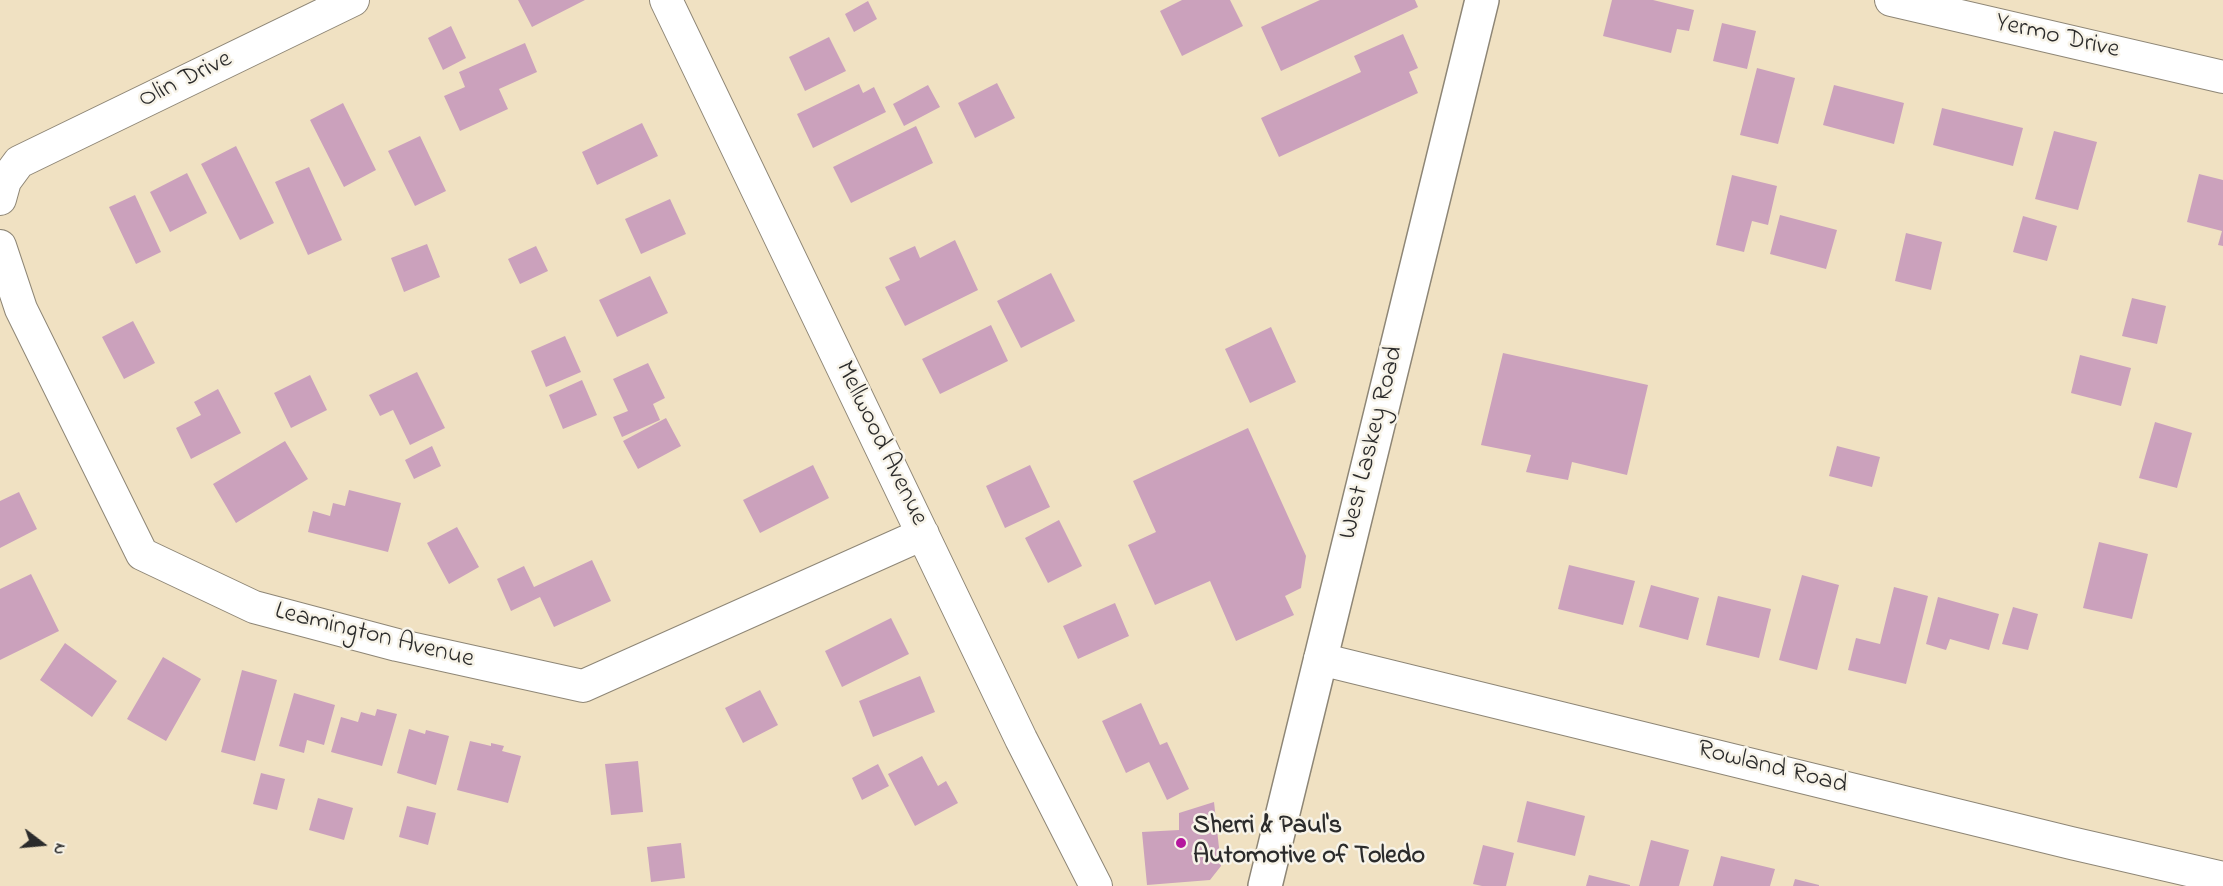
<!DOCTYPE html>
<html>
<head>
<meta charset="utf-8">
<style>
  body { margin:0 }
  #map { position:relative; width:2223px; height:886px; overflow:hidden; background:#f0e1c2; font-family:"Indie Flower",sans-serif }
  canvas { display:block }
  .north { position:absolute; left:12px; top:814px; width:60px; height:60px; -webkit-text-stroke:4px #f7f3e8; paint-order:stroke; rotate:106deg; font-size:16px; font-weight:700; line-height:24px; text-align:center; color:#2b2b2b }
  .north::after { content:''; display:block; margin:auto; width:21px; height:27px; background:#2b2b2b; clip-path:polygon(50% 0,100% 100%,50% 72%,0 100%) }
</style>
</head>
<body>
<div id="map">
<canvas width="2223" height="886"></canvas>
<div class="north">N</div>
</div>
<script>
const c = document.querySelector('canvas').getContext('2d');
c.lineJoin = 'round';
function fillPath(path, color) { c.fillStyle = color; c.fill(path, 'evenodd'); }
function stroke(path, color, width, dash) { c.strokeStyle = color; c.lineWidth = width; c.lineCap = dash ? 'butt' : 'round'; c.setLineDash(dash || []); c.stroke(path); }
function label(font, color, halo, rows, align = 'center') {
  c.font = font + ' "Indie Flower",sans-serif'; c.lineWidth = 5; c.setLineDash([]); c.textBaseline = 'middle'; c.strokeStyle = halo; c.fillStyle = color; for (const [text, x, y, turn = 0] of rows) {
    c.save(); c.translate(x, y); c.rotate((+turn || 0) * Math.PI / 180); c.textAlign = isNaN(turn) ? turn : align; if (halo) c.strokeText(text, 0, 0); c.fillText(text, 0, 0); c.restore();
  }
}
fillPath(new Path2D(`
  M 518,0 L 585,0 L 532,27 Z
  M 1182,0 L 1230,0 L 1243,26 L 1182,56 L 1160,11 Z
  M 1320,0 L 1415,0 L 1418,7 L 1281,71 L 1261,27 Z
  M 1612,0 L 1653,0 L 1694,10 L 1689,31 L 1677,29 L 1671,53 L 1603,36 Z
  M 868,1 L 877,19 L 854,32 L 845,14 Z
  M 1722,23 L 1756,31 L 1747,69 L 1713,61 Z
  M 451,26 L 466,58 L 443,70 L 428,38 Z
  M 1403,34 L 1418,68 L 1409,72 L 1418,93 L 1279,157 L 1261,118 L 1361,72 L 1354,56 Z
  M 829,37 L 846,71 L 805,91 L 789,57 Z
  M 525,43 L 537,72 L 499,89 L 508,109 L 460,131 L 444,96 L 465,87 L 459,72 Z
  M 1757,68 L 1795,78 L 1778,144 L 1740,135 Z
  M 997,83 L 1015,118 L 975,138 L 958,103 Z
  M 859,84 L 863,93 L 874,87 L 886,112 L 813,148 L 797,114 Z
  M 928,85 L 940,107 L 904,126 L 893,104 Z
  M 1834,85 L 1904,103 L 1894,144 L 1823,125 Z
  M 343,103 L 376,170 L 344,187 L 310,120 Z
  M 1942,108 L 2023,128 L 2013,166 L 1933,145 Z
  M 642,123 L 658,156 L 597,185 L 582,152 Z
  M 916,126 L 933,163 L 851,203 L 833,167 Z
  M 2054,131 L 2097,142 L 2078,210 L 2035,199 Z
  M 420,136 L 446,191 L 415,206 L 388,151 Z
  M 236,146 L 274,223 L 240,240 L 201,164 Z
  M 309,167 L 342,240 L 308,255 L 275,182 Z
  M 187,173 L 207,213 L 170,232 L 150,192 Z
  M 2199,174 L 2223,180 L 2223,246 L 2218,245 L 2222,231 L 2187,222 Z
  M 1732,175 L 1777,186 L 1768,225 L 1752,221 L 1744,252 L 1716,245 Z
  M 135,195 L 161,252 L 136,264 L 109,207 Z
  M 670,199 L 686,234 L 641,254 L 625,219 Z
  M 1780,215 L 1837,230 L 1826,269 L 1770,254 Z
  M 2023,216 L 2057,226 L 2047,261 L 2013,252 Z
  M 1906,233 L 1942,242 L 1931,290 L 1895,281 Z
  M 955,240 L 978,290 L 905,326 L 885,287 L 900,280 L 889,258 L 915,246 L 920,258 Z
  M 427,244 L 440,277 L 404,292 L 391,258 Z
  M 536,246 L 548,271 L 520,284 L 508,259 Z
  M 1051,273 L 1075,321 L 1021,348 L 997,301 Z
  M 650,276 L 668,313 L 617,337 L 599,300 Z
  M 2132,298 L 2166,306 L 2157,344 L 2122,336 Z
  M 133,321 L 155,363 L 124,379 L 102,337 Z
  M 991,325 L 1008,361 L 940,394 L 922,359 Z
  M 1271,327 L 1296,382 L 1250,403 L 1225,349 Z
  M 565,336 L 581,372 L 546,387 L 531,351 Z
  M 1503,353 L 1648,385 L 1627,475 L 1572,462 L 1568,480 L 1526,472 L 1531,455 L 1481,445 Z
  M 2080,355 L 2131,368 L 2121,406 L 2071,393 Z
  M 648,363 L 665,398 L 653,404 L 660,420 L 622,437 L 613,417 L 628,411 L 613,379 Z
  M 417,372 L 445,428 L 410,445 L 393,410 L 380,416 L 369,395 Z
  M 310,375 L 327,410 L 291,428 L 274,393 Z
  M 582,380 L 597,415 L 563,429 L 549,395 Z
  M 218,389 L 241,433 L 191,459 L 176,428 L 201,415 L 194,402 Z
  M 666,418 L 681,446 L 638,469 L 623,441 Z
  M 2155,422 L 2192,433 L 2177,488 L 2139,478 Z
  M 1248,428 L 1306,556 L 1301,588 L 1285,596 L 1294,615 L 1236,641 L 1210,581 L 1155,605 L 1128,545 L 1156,532 L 1133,481 Z
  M 285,441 L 308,479 L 236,523 L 213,484 Z
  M 432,446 L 441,466 L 414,479 L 405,460 Z
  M 1837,446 L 1880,457 L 1872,487 L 1829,476 Z
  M 813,465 L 829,498 L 760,533 L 743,500 Z
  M 1030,465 L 1050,507 L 1005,528 L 986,486 Z
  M 349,490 L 401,503 L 388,552 L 308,532 L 313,511 L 330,516 L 333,503 L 345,506 Z
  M 19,492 L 37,529 L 0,548 L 0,501 Z
  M 1059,520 L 1082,566 L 1048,583 L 1025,538 Z
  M 457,527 L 479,567 L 449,584 L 427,543 Z
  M 2099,542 L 2148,554 L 2132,619 L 2083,608 Z
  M 592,560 L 611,601 L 554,627 L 540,597 L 511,611 L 497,579 L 524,566 L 534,587 Z
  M 1569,565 L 1635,581 L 1623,625 L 1558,609 Z
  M 31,574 L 59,631 L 0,660 L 0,589 Z
  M 1802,575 L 1839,585 L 1817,670 L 1779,660 Z
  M 1651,585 L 1699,598 L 1688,640 L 1639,627 Z
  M 1894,587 L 1928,596 L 1906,684 L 1848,670 L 1856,638 L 1880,644 Z
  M 1718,596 L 1771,609 L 1759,658 L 1706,645 Z
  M 1938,597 L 1999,614 L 1989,650 L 1950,639 L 1946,650 L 1926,644 Z
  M 1115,603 L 1129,636 L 1078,659 L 1063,626 Z
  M 2013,607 L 2038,614 L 2028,650 L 2002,644 Z
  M 891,618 L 909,654 L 842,687 L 825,651 Z
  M 65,643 L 117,681 L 92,717 L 40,680 Z
  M 163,657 L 201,679 L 166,741 L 127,719 Z
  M 242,670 L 277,680 L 255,761 L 221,752 Z
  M 920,676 L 935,712 L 873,737 L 859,701 Z
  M 760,690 L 778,725 L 743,743 L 725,708 Z
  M 294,693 L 335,705 L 324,745 L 307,740 L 304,753 L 279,746 Z
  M 1141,703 L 1160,745 L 1167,742 L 1189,789 L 1167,800 L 1149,762 L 1126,773 L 1102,721 Z
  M 377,709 L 397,714 L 382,766 L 331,752 L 341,717 L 358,722 L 361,712 L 375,716 Z
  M 409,729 L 425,734 L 426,730 L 449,736 L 436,785 L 397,773 Z
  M 470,741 L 491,746 L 491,743 L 504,746 L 502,751 L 521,756 L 508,803 L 457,790 Z
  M 922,756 L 938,786 L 946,781 L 958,803 L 915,826 L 888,774 Z
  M 638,761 L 643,812 L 611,815 L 605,764 Z
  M 878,764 L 889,786 L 862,800 L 852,778 Z
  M 261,773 L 285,779 L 277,810 L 253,804 Z
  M 318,798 L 353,808 L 344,840 L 309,830 Z
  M 1527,801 L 1585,816 L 1575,856 L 1517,842 Z
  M 1214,802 L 1221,866 L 1210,880 L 1147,885 L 1142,832 L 1179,830 L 1179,813 Z
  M 407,806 L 436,813 L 428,845 L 399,837 Z
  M 1651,840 L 1689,850 L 1679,886 L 1639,886 Z
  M 681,843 L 685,878 L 651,882 L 647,847 Z
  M 1483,845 L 1514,853 L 1506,886 L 1482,886 L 1473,884 Z
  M 1721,856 L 1775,869 L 1770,886 L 1713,886 Z
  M 1589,875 L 1630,885 L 1630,886 L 1586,886 Z
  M 1795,879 L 1819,885 L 1819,886 L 1793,886 Z`), '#cba1bc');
const minor = new Path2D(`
  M 666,0 L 1021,739 L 1096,886
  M 1891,0 L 2223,77
  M 0,199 L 5,181 L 19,162 L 353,0
  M 0,246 L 21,309 L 142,554 L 254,607 L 397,645 L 583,686 L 923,534
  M 1320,659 L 2071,843 L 2223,878`);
const major = new Path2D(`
  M 1265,886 L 1482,0`);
stroke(minor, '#8e8676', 34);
stroke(major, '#8e8676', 36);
stroke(minor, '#fff', 32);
stroke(major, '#fff', 33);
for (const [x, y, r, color] of [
  [1181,843,6,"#b5179e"]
]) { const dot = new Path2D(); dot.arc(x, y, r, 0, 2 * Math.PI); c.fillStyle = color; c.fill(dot); stroke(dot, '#f7f3e8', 2); }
label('26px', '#2b2b2b', '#f7f3e8', [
  ["Yermo Drive",2057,38,13],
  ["Olin Drive",186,81,-26],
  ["West Laskey Road",1373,443,-76],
  ["Mellwood Avenue",880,444,64],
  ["Leamington Avenue",374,637,14],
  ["Rowland Road",1772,769,14]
]);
label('bold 26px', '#2b2b2b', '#f7f3e8', [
  ["Sherri & Paul's",1193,828],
  ["Automotive of Toledo",1193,858]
], 'left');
</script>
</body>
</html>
